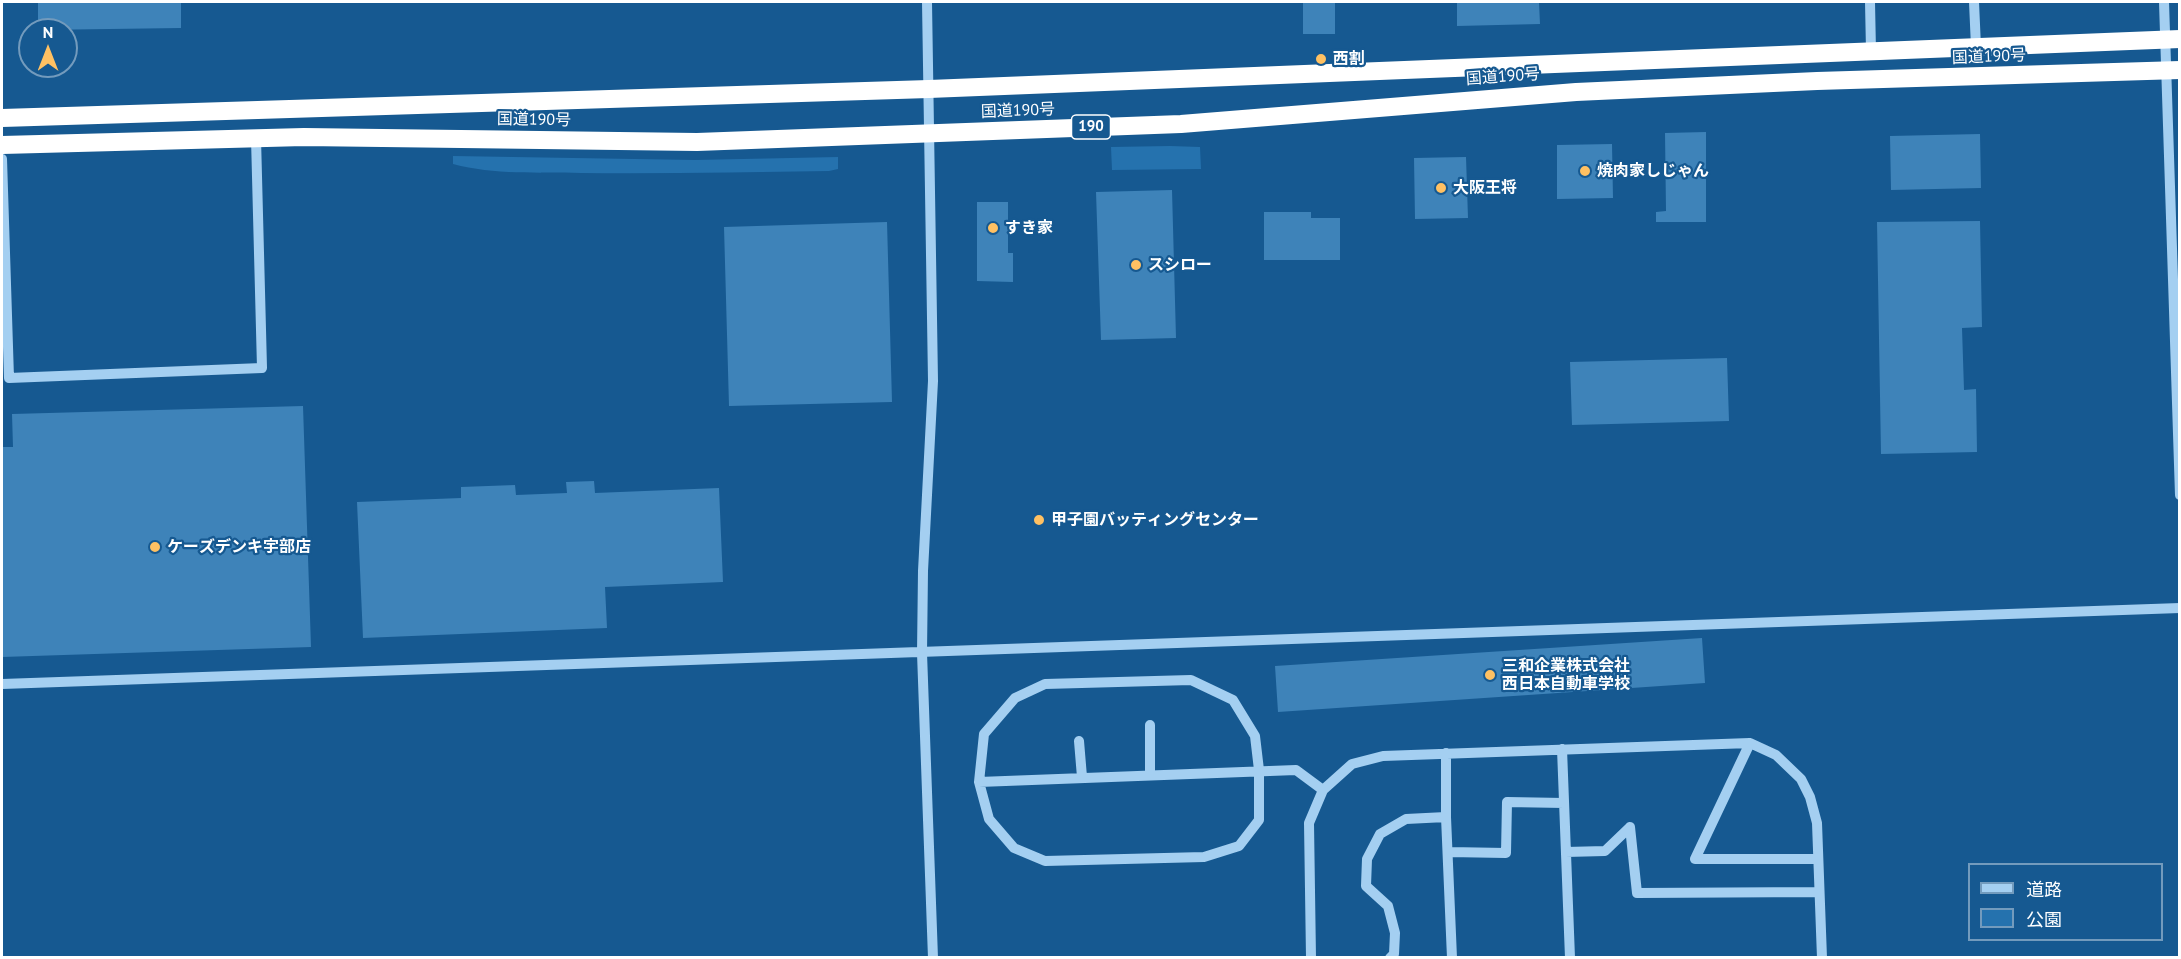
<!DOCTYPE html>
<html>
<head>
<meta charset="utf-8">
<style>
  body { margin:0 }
  #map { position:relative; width:2181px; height:959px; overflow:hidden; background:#165991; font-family:"PT Sans","Noto Sans JP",sans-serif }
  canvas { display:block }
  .frame { position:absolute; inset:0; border:3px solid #fff; pointer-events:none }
  .legend { position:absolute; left:1968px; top:863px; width:195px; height:78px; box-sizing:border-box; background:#165991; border:2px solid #739bbd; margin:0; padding:8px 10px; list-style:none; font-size:18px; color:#fff }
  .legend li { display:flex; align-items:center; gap:12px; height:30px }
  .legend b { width:30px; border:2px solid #739bbd }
  .north { position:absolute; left:18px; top:18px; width:60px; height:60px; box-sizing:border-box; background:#165991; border:2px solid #739bbd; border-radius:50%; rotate:0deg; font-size:16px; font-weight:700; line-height:24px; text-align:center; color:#fff }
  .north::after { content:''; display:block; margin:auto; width:21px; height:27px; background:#ffc163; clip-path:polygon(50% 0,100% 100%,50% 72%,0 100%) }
</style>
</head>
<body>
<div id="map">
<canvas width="2181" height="959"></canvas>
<div class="frame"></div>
<ul class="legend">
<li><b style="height:8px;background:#a4cff1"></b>道路</li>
<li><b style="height:16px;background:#2572ae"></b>公園</li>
</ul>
<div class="north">N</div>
</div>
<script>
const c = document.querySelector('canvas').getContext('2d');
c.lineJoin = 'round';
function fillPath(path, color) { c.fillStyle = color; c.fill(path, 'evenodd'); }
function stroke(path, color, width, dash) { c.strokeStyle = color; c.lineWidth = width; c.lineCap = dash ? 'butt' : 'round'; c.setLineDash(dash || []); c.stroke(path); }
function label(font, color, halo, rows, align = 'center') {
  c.font = font + ' "PT Sans","Noto Sans JP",sans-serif'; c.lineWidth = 4.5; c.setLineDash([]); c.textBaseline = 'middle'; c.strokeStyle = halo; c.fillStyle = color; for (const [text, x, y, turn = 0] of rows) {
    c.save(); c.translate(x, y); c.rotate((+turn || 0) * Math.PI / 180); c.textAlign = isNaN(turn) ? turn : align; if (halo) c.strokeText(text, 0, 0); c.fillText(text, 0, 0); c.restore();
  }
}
fillPath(new Path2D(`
  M 1170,146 L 1200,147 L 1201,169 L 1112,170 L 1111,147 Z
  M 453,156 L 695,160 L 838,157 L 838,169 L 829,171 C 746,172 664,174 581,173 C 539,172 494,175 453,164 Z`), '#2572ae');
fillPath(new Path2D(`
  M 38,2 L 181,2 L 181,28 L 38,30 Z
  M 1303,2 L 1335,2 L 1335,34 L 1303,34 Z
  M 1457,2 L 1539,2 L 1540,24 L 1457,26 Z
  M 1706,132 L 1706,222 L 1656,222 L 1656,212 L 1666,211 L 1665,133 Z
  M 1980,134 L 1981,188 L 1891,190 L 1890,136 Z
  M 1612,144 L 1613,198 L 1557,199 L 1557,145 Z
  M 1466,157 L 1468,218 L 1415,219 L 1414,158 Z
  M 1172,190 L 1176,338 L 1101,340 L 1096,192 Z
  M 977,202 L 1008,202 L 1008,253 L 1013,253 L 1013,282 L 977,281 Z
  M 1264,212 L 1311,212 L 1311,218 L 1340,218 L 1340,260 L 1264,260 Z
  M 1980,221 L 1982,327 L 1962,328 L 1964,390 L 1976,389 L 1977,452 L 1881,454 L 1877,222 Z
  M 887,222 L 892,402 L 729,406 L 724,227 Z
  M 1727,358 L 1729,421 L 1572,425 L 1570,362 Z
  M 303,406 L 311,647 L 2,657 L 2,447 L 13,447 L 12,414 Z
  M 594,481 L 595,493 L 719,488 L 723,582 L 605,587 L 607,628 L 363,638 L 357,502 L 461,498 L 461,487 L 515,485 L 516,495 L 567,493 L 566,482 Z
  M 1702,638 L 1705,683 L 1278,712 L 1275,666 Z`), '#3e83b9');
stroke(new Path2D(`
  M 927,2 L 933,381 L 923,571 L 922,653 L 933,958
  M 1870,2 L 1871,51
  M 1974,2 L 1976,47
  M 2164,2 L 2180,495
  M 2,159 L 9,378 L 262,368 L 256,138
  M 1191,680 L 1233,700 L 1255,736 L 1259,770 L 1259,820 L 1239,846 L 1204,857 L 1045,861 L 1014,848 L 989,819 L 979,782 L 984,734 L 1015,698 L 1045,684 Z
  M 2,684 L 2180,608
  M 1150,725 L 1150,774
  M 1079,741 L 1082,777
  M 1750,743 L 1695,859 L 1818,859
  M 1562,749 L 1570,958
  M 1446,753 L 1446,817 L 1452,958
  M 979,782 L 1296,770 L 1323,790
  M 1630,827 L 1637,893 L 1819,892
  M 1449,852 L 1506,853 L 1507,802 L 1564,803
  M 1566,852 L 1605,851 L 1630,827
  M 1311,958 L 1309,823 L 1323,790 L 1352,764 L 1383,756 L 1750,743 L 1776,755 L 1801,779 L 1810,797 L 1817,823 L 1822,958
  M 1390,958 L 1394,954 L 1395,933 L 1388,906 L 1366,886 L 1367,859 L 1380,834 L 1406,819 L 1446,817`), '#a4cff1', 10);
stroke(new Path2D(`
  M 2,118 L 929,89 L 2180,39
  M 2,145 L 304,137 L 697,142 L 1181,124 L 1576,92 L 1817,81 L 2180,70`), '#fff', 18);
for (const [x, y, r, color] of [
  [1321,59,6,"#ffc163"],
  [1585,171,6,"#ffc163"],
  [1441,188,6,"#ffc163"],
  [993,228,6,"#ffc163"],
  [1136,265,6,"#ffc163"],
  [1039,520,6,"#ffc163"],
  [155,547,6,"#ffc163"],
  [1490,675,6,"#ffc163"]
]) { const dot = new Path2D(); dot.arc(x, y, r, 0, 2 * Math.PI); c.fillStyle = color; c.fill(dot); stroke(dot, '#165991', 2); }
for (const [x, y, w] of [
  [1091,127,39]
]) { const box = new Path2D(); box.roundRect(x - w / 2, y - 12, w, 24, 4.5); c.fillStyle = '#165991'; c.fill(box); stroke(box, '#fff', 1.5); }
label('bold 15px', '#fff', null, [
  ["190",1091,127]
]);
label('16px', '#fff', '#165991', [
  ["国道190号",1989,57,-2],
  ["国道190号",1503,77,-4],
  ["国道190号",1018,111,-2],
  ["国道190号",534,120,1]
]);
label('bold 16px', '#fff', '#165991', [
  ["西割",1333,59],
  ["焼肉家しじゃん",1597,171],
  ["大阪王将",1453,188],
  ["すき家",1005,228],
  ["スシロー",1148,265],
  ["甲子園バッティングセンター",1051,520],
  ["ケーズデンキ宇部店",167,547],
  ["三和企業株式会社",1502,666],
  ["西日本自動車学校",1502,684]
], 'left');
</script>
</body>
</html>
